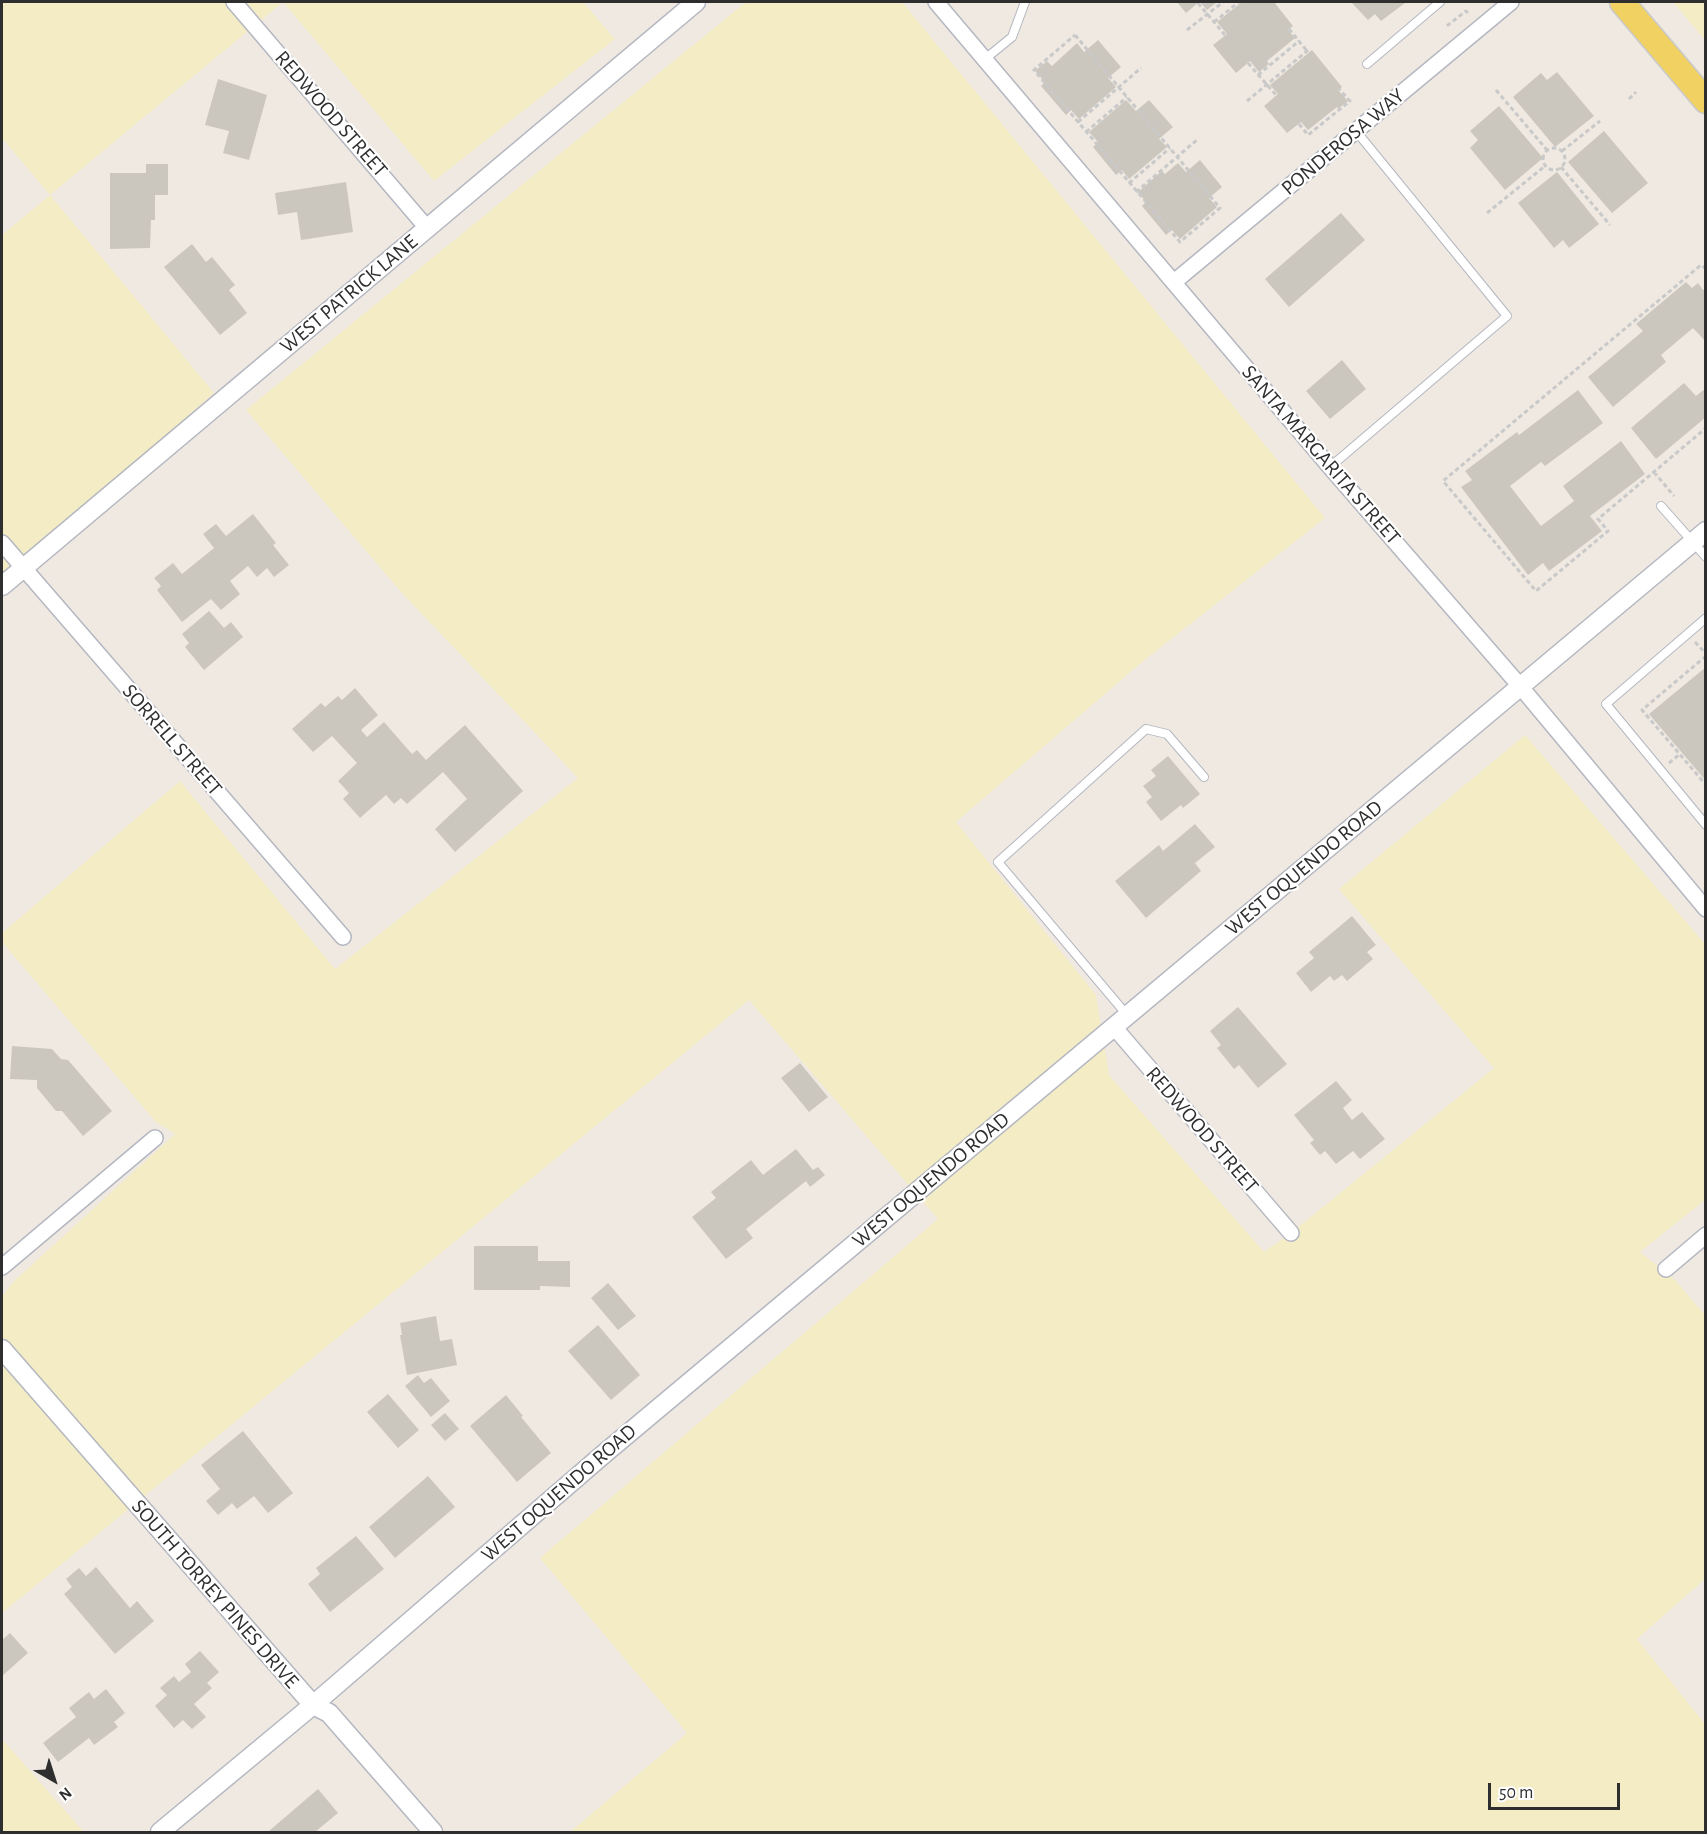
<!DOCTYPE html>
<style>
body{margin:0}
#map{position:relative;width:1707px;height:1834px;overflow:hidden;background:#efe9e1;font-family:"Alegreya Sans",sans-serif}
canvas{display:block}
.frame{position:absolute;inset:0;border:3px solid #2e2e2e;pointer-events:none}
.north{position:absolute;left:24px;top:1750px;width:60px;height:60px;-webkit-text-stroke:4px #fff;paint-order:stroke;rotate:141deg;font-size:16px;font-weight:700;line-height:24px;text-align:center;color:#2e2e2e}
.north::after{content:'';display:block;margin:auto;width:21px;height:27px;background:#2e2e2e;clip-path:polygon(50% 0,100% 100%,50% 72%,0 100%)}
.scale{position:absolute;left:1488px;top:1783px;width:132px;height:27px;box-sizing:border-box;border:3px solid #2e2e2e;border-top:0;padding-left:8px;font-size:18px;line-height:21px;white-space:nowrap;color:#2e2e2e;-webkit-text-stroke:4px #fff;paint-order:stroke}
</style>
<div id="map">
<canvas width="1707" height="1834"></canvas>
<div class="frame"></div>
<div class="north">N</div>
<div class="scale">50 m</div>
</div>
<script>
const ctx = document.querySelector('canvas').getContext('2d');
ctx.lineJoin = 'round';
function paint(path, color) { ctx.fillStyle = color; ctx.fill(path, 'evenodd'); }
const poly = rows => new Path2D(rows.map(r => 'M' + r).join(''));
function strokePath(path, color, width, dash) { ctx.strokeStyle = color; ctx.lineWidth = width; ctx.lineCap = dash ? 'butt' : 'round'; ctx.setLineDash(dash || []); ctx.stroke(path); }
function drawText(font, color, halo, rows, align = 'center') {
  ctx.font = font + ' "Alegreya Sans",sans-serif'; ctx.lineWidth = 4.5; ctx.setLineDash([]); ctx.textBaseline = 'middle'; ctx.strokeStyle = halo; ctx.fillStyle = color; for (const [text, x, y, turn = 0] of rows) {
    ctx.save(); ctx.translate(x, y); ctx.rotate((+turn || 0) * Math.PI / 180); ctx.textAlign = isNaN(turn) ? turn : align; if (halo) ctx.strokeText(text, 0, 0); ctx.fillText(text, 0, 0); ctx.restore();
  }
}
const sand = poly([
 [2,2,583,2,615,39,434,181,283,2,50,195,214,393,2,580,2,235,50,195,2,138],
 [746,2,902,2,1325,518,1142,662,956,822,1096,995,1109,1075,1264,1252,1291,1233,1494,1068,1339,889,1525,735,1705,944,1705,1200,1640,1252,1675,1280,1705,1315,1705,1579,1637,1639,1705,1724,1705,1832,570,1832,687,1733,540,1558,938,1219,749,1000,2,1613,2,1297,13,1282,175,1134,155,1121,2,942,2,933,180,781,335,969,578,778,402,593,246,410],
 [1673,2,1705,2,1705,40],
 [2,1739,84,1832,2,1832]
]);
const building = poly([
 [1177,2,1199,2,1186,13],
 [1200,2,1217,2,1207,10],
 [1242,2,1274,2,1293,26,1288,30,1295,38,1267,61,1269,64,1259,72,1250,61,1236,73,1213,45,1227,34,1217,22],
 [1351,2,1404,2,1405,3,1381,21,1375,14,1368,20],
 [1098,40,1121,67,1108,78,1116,87,1079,119,1071,110,1066,115,1041,86,1045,82,1035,71,1047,61,1052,66,1077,43,1084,52],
 [1312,50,1342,87,1338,90,1348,101,1338,109,1337,107,1308,130,1301,122,1287,133,1264,106,1278,94,1270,85],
 [1557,72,1594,116,1555,147,1513,97,1541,73,1547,80],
 [218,79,267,95,249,160,223,153,229,131,205,125],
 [1126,100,1136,111,1149,100,1173,127,1159,139,1167,147,1129,179,1122,170,1116,175,1093,147,1098,142,1089,132],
 [1499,106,1543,158,1505,190,1470,148,1478,140,1470,131],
 [1604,131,1648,183,1612,213,1568,162],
 [1200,160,1222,187,1209,198,1217,207,1180,239,1172,230,1166,235,1142,206,1146,202,1138,192,1162,171,1165,174,1178,163,1186,172],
 [146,164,168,164,168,195,155,195,155,220,151,220,150,248,110,249,110,173,146,173],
 [1557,172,1599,224,1569,248,1563,240,1554,248,1518,203],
 [346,182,353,232,301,240,297,212,278,215,275,193],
 [1341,213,1365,240,1289,307,1265,279],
 [192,244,206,262,212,257,235,285,229,290,247,313,220,335,164,267],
 [1686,282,1692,288,1698,283,1703,290,1706,288,1706,342,1693,328,1661,355,1666,362,1613,407,1588,377,1643,331,1636,324],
 [1342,360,1366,389,1330,419,1306,391],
 [1684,383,1696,396,1706,388,1706,417,1656,459,1631,428],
 [1578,390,1603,423,1545,466,1541,462,1510,486,1541,526,1574,501,1563,486,1621,441,1645,474,1590,516,1602,531,1549,571,1543,563,1528,575,1461,487,1472,480,1465,471,1517,432,1519,435],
 [253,514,276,543,273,545,289,565,274,577,267,568,257,577,248,566,230,581,240,594,221,610,211,599,182,622,157,590,161,586,154,578,173,563,182,574,214,548,203,534,216,524,226,536],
 [209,611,224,628,231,622,243,637,204,670,185,647,189,643,182,634],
 [1706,667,1706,781,1649,714],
 [355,688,378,715,361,730,367,737,384,722,412,754,417,750,426,760,465,725,523,791,455,852,435,829,467,799,443,772,407,804,401,798,394,804,386,795,360,818,343,799,349,793,338,781,357,763,332,736,313,752,292,729,321,703,325,707,338,696,342,700],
 [1168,756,1200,794,1183,808,1181,805,1161,821,1146,802,1152,797,1143,786,1156,776,1151,770],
 [1195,824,1215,847,1195,863,1201,871,1146,918,1115,881,1159,845,1163,851],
 [1352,916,1376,945,1367,952,1373,959,1347,981,1342,975,1334,981,1330,976,1311,992,1296,973,1314,958,1309,952],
 [1238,1007,1287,1064,1258,1088,1239,1065,1234,1069,1217,1048,1221,1045,1210,1031],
 [12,1046,52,1049,61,1059,68,1060,112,1111,83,1136,62,1111,56,1111,37,1088,37,1080,10,1079],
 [800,1063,828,1097,809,1112,781,1078],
 [1336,1081,1352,1100,1343,1108,1352,1120,1362,1112,1385,1139,1360,1159,1353,1151,1336,1164,1325,1151,1320,1155,1310,1143,1314,1140,1294,1115],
 [796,1149,813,1170,818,1167,825,1175,810,1187,806,1181,746,1229,753,1238,726,1259,692,1217,716,1198,711,1192,751,1160,763,1175],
 [474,1246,538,1246,538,1261,570,1261,570,1287,540,1286,540,1290,474,1290],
 [608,1283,636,1316,618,1330,591,1298],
 [436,1316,440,1341,452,1339,457,1365,407,1375,400,1335,402,1335,400,1323],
 [598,1325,640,1375,611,1400,568,1351],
 [418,1375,424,1383,431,1378,450,1401,431,1417,405,1386],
 [388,1394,419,1430,398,1448,367,1412],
 [506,1395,523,1416,521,1417,551,1453,517,1482,470,1426],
 [445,1413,459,1429,445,1441,431,1425],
 [243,1431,293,1493,268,1513,254,1496,237,1509,232,1503,218,1515,206,1501,220,1489,201,1465],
 [428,1476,455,1507,395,1558,369,1527],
 [356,1536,384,1569,330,1612,308,1584,320,1574,316,1568],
 [96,1567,130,1608,137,1601,154,1621,115,1654,64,1594,72,1587,66,1579,79,1568,86,1576],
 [10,1633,28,1653,2,1676,2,1640],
 [200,1651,219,1672,207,1683,212,1688,194,1704,206,1717,192,1729,183,1720,174,1728,155,1706,167,1695,160,1688,174,1676,179,1682,191,1672,185,1664],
 [106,1689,125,1713,114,1722,118,1727,94,1745,89,1738,58,1762,43,1743,76,1717,69,1708,89,1692,94,1699],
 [318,1789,338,1813,315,1832,270,1832,269,1831]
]);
const path = poly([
 [1198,3,1225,35],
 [1214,22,1239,2],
 [1447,24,1448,25,1466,11,1469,14],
 [1289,29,1307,51],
 [1187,30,1223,2],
 [1075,35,1220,208,1180,242,1034,70,1075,35],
 [1248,63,1276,95],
 [1258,75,1299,41],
 [1496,90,1547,150],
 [1629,99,1636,92],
 [1247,101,1307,51,1308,53],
 [1078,122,1141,68],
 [1299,124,1308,135,1350,101,1339,89],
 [1086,132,1127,97],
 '1543 159a11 11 0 1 1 22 0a11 11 0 1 1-22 0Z',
 [1562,151,1600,121],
 [1561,167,1610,225],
 [1129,183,1170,148],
 [1136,192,1198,139],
 [1487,213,1545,166],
 [1706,269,1701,265,1443,481,1536,591,1608,531,1598,519,1706,428],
 [1654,472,1674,496],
 [1695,642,1706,654],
 [1706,656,1642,710,1706,785],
 [1669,763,1680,754]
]);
const service = poly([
 [985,59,1012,37,1025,2],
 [1367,64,1440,2],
 [1330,467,1507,316,1356,131],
 [1661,506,1706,557],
 [1706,618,1606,704,1706,825],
 [1127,1015,998,862,1146,729,1167,734,1204,777]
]);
const minor = poly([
 [234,2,427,228],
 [936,2,1330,467,1520,686,1706,909],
 [1174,282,1511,2],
 [2,543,343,937],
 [1114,1027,1291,1233],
 [2,1267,155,1138],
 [1666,1269,1706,1235]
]);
const tertiary = poly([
 [2,586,696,2],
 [2,1349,313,1705,329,1713,433,1832],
 [160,1832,313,1705,605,1453,1706,531]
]);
const primary = poly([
 [1622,2,1706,101]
]);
const streetNames = [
 ["REDWOOD STREET",331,114,49],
 ["PONDEROSA WAY",1343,142,-40],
 ["WEST PATRICK LANE",349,294,-40],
 ["SANTA MARGARITA STREET",1321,455,49],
 ["SORRELL STREET",172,740,49],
 ["WEST OQUENDO ROAD",1304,868,-40],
 ["REDWOOD STREET",1202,1130,49],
 ["WEST OQUENDO ROAD",931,1180,-40],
 ["WEST OQUENDO ROAD",559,1493,-41],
 ["SOUTH TORREY PINES DRIVE",215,1594,49]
];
paint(sand, '#f3ecc5');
paint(building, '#cbc7bf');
strokePath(service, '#b4b7c1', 10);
strokePath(minor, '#b4b7c1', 18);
strokePath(tertiary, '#b4b7c1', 21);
strokePath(primary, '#c9c9c9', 27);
strokePath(path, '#c9c9c9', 3, [4.5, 3]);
strokePath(service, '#fff', 8);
strokePath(minor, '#fff', 15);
strokePath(tertiary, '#fff', 18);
strokePath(primary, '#f2d163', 24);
drawText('21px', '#2e2e2e', '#fff', streetNames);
</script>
